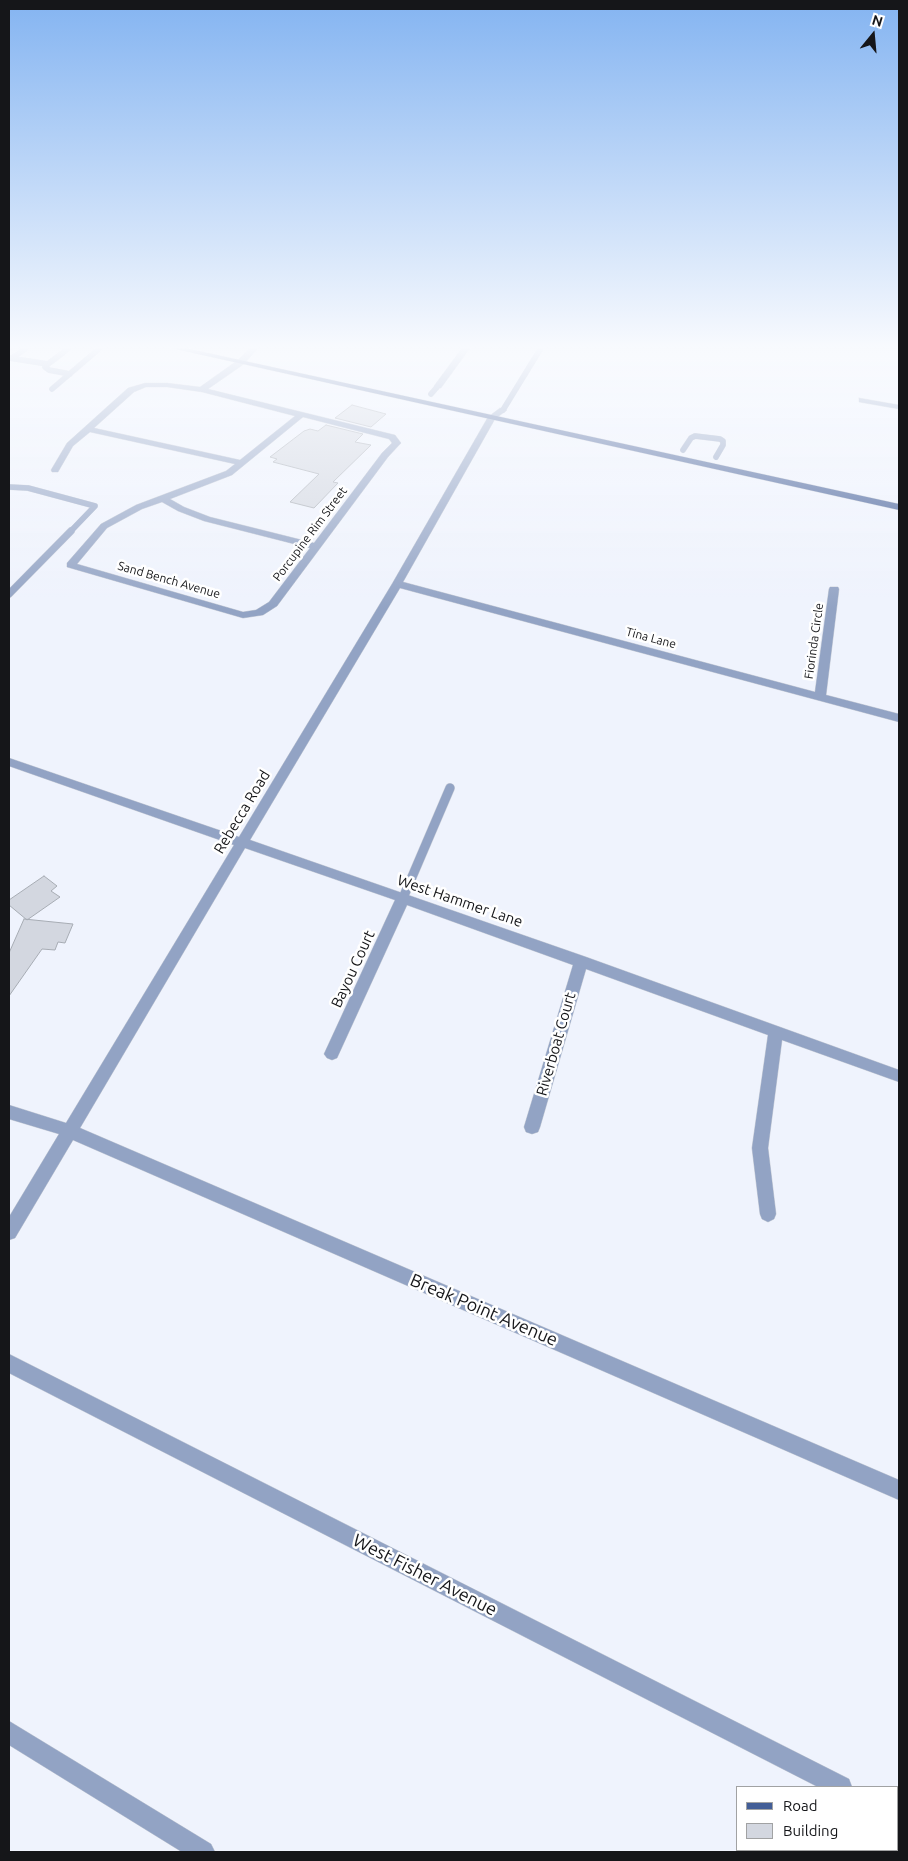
<!DOCTYPE html>
<style>
body{margin:0}
#map{position:relative;width:908px;height:1861px;overflow:hidden;background:#eff3fd;font-family:Ubuntu,sans-serif}
canvas{display:block}
.frame{position:absolute;inset:0;border:10px solid #151619;pointer-events:none}
.legend{position:absolute;left:736px;top:1786px;width:162px;height:65px;box-sizing:border-box;background:#fff;border:1px solid #a1a2a3;margin:0;padding:6px 9px;list-style:none;font-size:15px;color:#151619}
.legend li{display:flex;align-items:center;gap:10px;height:25px}
.legend b{width:25px;border:1px solid #a1a2a3}
.north{position:absolute;left:848px;top:10px;width:50px;height:50px;-webkit-text-stroke:4px #fff;paint-order:stroke;rotate:17deg;font-size:14px;font-weight:700;line-height:20px;text-align:center;color:#151619}
.north::after{content:'';display:block;margin:auto;width:18px;height:22px;background:#151619;clip-path:polygon(50% 0,100% 100%,50% 72%,0 100%)}
</style>
<div id="map">
<canvas width="908" height="1861"></canvas>
<div class="frame"></div>
<ul class="legend">
<li><b style="height:6px;background:#435e97"></b>Road</li>
<li><b style="height:14px;background:#d3d7e0"></b>Building</li>
</ul>
<div class="north">N</div>
</div>
<script>
const ctx = document.querySelector('canvas').getContext('2d');
ctx.lineJoin = 'round';
function paint(path, color) { ctx.fillStyle = color; ctx.fill(path, 'evenodd'); }
const poly = rows => new Path2D(rows.map(r => 'M' + r).join(''));
function strokePath(path, color, width, dash) { ctx.strokeStyle = color; ctx.lineWidth = width; ctx.lineCap = dash ? 'butt' : 'round'; ctx.setLineDash(dash || []); ctx.stroke(path); }
function drawText(font, color, halo, rows, align = 'center') {
  ctx.font = font + ' Ubuntu,sans-serif'; ctx.lineWidth = 5; ctx.setLineDash([]); ctx.textBaseline = 'middle'; ctx.strokeStyle = halo; ctx.fillStyle = color; for (const [text, x, y, turn = 0] of rows) {
    ctx.save(); ctx.translate(x, y); ctx.rotate((+turn || 0) * Math.PI / 180); ctx.textAlign = isNaN(turn) ? turn : align; if (halo) ctx.strokeText(text, 0, 0); ctx.fillText(text, 0, 0); ctx.restore();
  }
}
const building = poly([
 [352,405,386,414,371,427,335,418,352,405],
 [326,425,363,434,355,442,371,445,333,482,338,483,314,508,290,502,319,474,273,462,277,459,270,457,304,431,310,429,318,431,326,425],
 [44,876,57,886,51,891,60,897,27,920,9,905,9,900,44,876],
 [24,919,73,924,65,943,58,942,55,950,42,949,9,996,9,953,24,919]
]);
const serviceFar2 = poly([
 [9,358,48,364,69,348],
 [12,358,25,349],
 [48,364,45,367,49,370,70,374],
 [52,389,100,348],
 [431,394,438,386],
 [503,410,541,348],
 [683,450,691,438,695,436,720,439,723,441,723,445,716,457],
 [9,487,28,488,95,506,70,532]
]);
const serviceFar1 = poly([
 [9,594,71,531]
]);
const service = poly([
 [403,898,450,788]
]);
const minor = poly([
 [250,348,258,348,244,364,208,389,395,435,401,443,388,457,277,606,263,615,243,618,67,567,67,563,101,524,136,505,226,471,235,464,90,432,73,446,58,472,52,472,51,470,67,443,128,388,145,383,167,383,200,387,238,360,250,348],
 [146,387,167,387,202,392,295,416,240,460,94,428,134,392,146,387],
 [303,417,389,439,392,443,382,453,314,543,210,517,184,507,170,499,232,475,303,417],
 [162,502,178,511,204,521,310,548,269,602,256,610,243,612,77,564,107,528,142,509,162,502],
 [462,348,470,348,441,388,435,388,434,386,462,348],
 [859,398,899,405,899,409,859,402,859,398],
 [500,408,507,410,495,419,403,582,815,692,829,589,830,587,838,587,839,589,826,695,899,714,899,722,400,588,250,840,586,957,899,1070,899,1082,782,1040,768,1148,776,1214,774,1219,768,1222,762,1219,760,1214,752,1148,768,1035,586,969,540,1127,538,1132,532,1134,526,1132,524,1127,573,965,407,905,337,1058,332,1060,327,1058,324,1054,395,900,245,848,80,1128,899,1480,899,1500,73,1140,15,1238,9,1240,9,1217,59,1134,9,1119,9,1105,66,1123,234,845,9,766,9,758,239,837,392,584,488,417,500,408],
 [9,1354,849,1779,852,1787,818,1787,9,1373,9,1354],
 [9,1721,211,1844,215,1852,182,1852,9,1745,9,1721],
 [897,1804,899,1805,899,1829,897,1828,897,1804]
]);
const primary = poly([
 [9,348,14,348,9,351,9,348],
 [171,348,185,348,899,504,899,510,171,348]
]);
const farStreetnames = [
 ["Porcupine Rim Street",310,534,-53],
 ["Sand Bench Avenue",169,580,16],
 ["Tina Lane",651,638,15],
 ["Fiorinda Circle",814,641,-82]
];
const streetNames = [
 ["Rebecca Road",242,812,-59],
 ["West Hammer Lane",460,901,19],
 ["Bayou Court",353,969,-65],
 ["Riverboat Court",556,1044,-74]
];
const nearStreetnames = [
 ["Break Point Avenue",484,1310,23],
 ["West Fisher Avenue",425,1575,27]
];
paint(building, '#d3d7e0');
strokePath(building, '#a7acb4', 1);
strokePath(serviceFar2, '#ccd0d9', 6);
strokePath(serviceFar1, '#ccd0d9', 8);
strokePath(service, '#ccd0d9', 10);
strokePath(minor, '#ccd0d9', 1);
strokePath(primary, '#ccd0d9', 1);
strokePath(serviceFar2, '#92a3c4', 5.5);
strokePath(serviceFar1, '#92a3c4', 7);
strokePath(service, '#92a3c4', 9);
paint(minor, '#92a3c4');
paint(primary, '#435e97');
const sky = ctx.createLinearGradient(0, 0, 0, 609);
sky.addColorStop(0, '#84b4f1');
sky.addColorStop(0.57, '#f8fafe');
sky.addColorStop(1, '#f8fafe00');
ctx.fillStyle = sky;
ctx.fillRect(0, 0, 908, 609);
drawText('12px', '#151619', '#fff', farStreetnames);
drawText('15px', '#151619', '#fff', streetNames);
drawText('18px', '#151619', '#fff', nearStreetnames);
</script>
